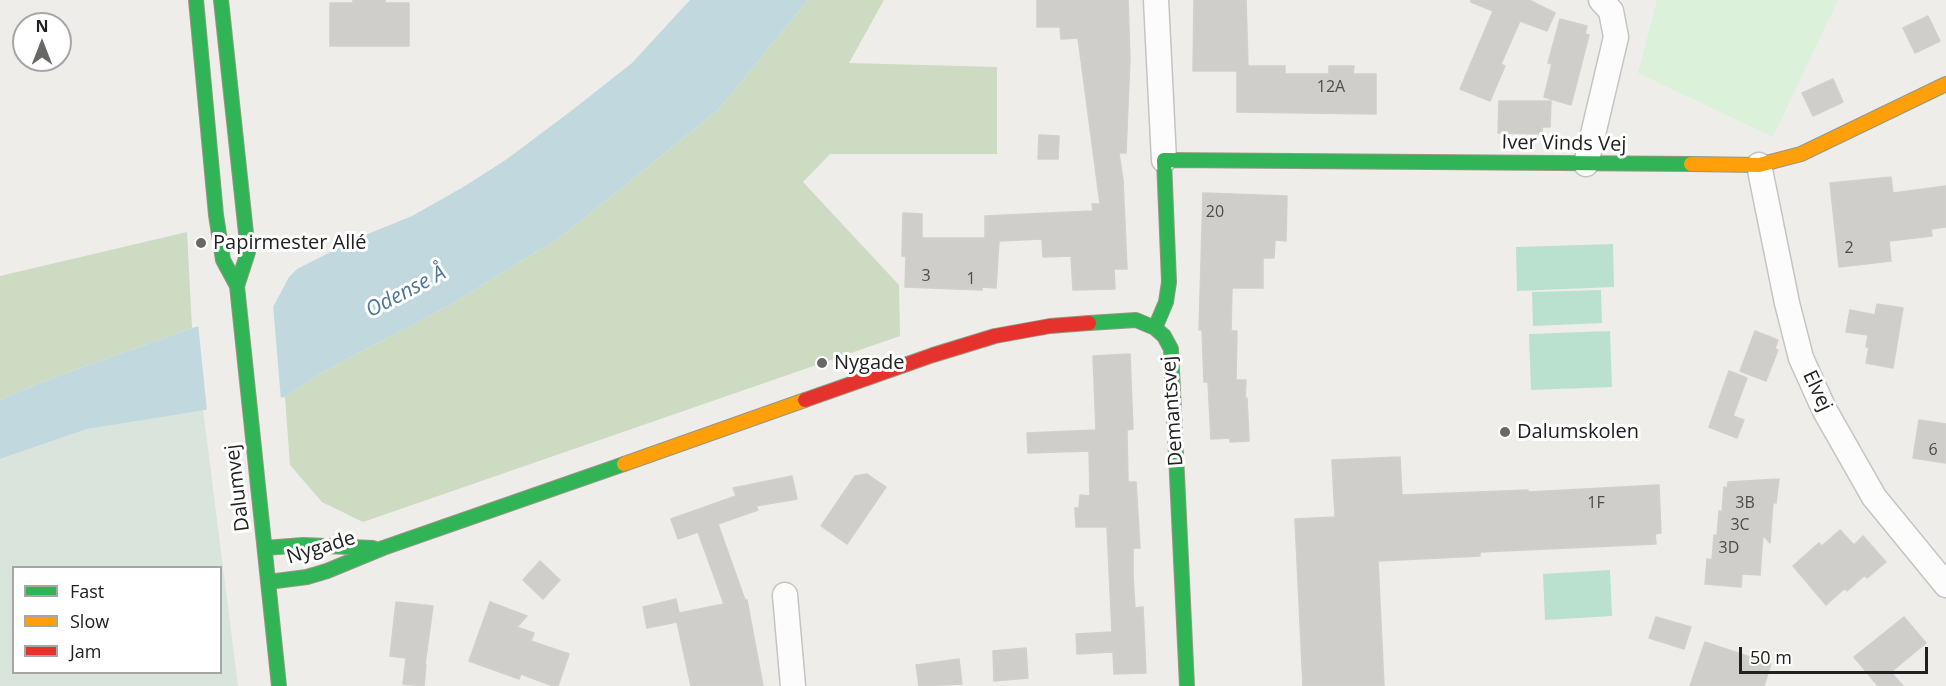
<!DOCTYPE html>
<meta charset="utf-8">
<style>
body{margin:0}
#map{position:relative;width:1946px;height:686px;overflow:hidden;background:#efedea;font-family:"Open Sans",sans-serif}
canvas{display:block}
.legend{position:absolute;left:12px;top:566px;width:210px;height:108px;box-sizing:border-box;background:#fff;border:2px solid #a6a6a6;margin:0;padding:8px 10px;list-style:none;font-size:18px;color:#212121}
.legend li{display:flex;align-items:center;gap:12px;height:30px}
.legend b{width:30px;border:2px solid #a6a6a6}
.north{position:absolute;left:12px;top:12px;width:60px;height:60px;box-sizing:border-box;background:#fff;border:2px solid #a6a6a6;border-radius:50%;rotate:0deg;font-size:16px;font-weight:700;line-height:24px;text-align:center;color:#212121}
.north::after{content:'';display:block;margin:auto;width:21px;height:27px;background:#696867;clip-path:polygon(50% 0,100% 100%,50% 72%,0 100%)}
.scale{position:absolute;left:1739px;top:647px;width:189px;height:27px;box-sizing:border-box;border:3px solid #212121;border-top:0;padding-left:8px;font-size:18px;line-height:21px;white-space:nowrap;color:#212121;-webkit-text-stroke:4px #fff;paint-order:stroke}
</style>
<div id="map">
<canvas width="1946" height="686"></canvas>
<ul class="legend">
<li><b style="height:8px;background:#30b455"></b>Fast</li>
<li><b style="height:8px;background:#ff9f0a"></b>Slow</li>
<li><b style="height:8px;background:#e5322d"></b>Jam</li>
</ul>
<div class="north">N</div>
<div class="scale">50 m</div>
</div>
<script>
const ctx = document.querySelector('canvas').getContext('2d');
ctx.lineJoin = 'round';
function paint(path, color) { ctx.fillStyle = color; ctx.fill(path, 'evenodd'); }
const poly = rows => new Path2D(rows.map(r => 'M' + r).join(''));
function strokePath(path, color, width, dash) { ctx.strokeStyle = color; ctx.lineWidth = width; ctx.lineCap = dash ? 'butt' : 'round'; ctx.setLineDash(dash || []); ctx.stroke(path); }
function drawText(font, color, halo, rows, align = 'center') {
  ctx.font = font + ' "Open Sans",sans-serif'; ctx.lineWidth = 6; ctx.setLineDash([]); ctx.textBaseline = 'middle'; ctx.strokeStyle = halo; ctx.fillStyle = color; for (const [text, x, y, turn = 0] of rows) {
    ctx.save(); ctx.translate(x, y); ctx.rotate((+turn || 0) * Math.PI / 180); ctx.textAlign = isNaN(turn) ? turn : align; if (halo) ctx.strokeText(text, 0, 0); ctx.fillText(text, 0, 0); ctx.restore();
  }
}
const forest = poly([
 [808,0,884,0,849,63,997,67,997,154,830,154,803,182,899,285,900,336,363,522,322,502,290,465,285,397,328,369,450,305,562,236,719,109],
 [187,232,192,328,47,380,0,400,0,276]
]);
const wetland = poly([
 [203,409,238,686,0,686,0,459,87,429],
 [14,568,220,568,220,672,14,672]
]);
const park = poly([
 [1657,0,1838,0,1773,137,1638,73]
]);
const pitch = poly([
 [1613,244,1614,287,1517,291,1516,247],
 [1601,290,1602,323,1533,326,1532,292],
 [1610,331,1612,387,1531,390,1529,334],
 [1610,570,1612,616,1545,620,1543,574]
]);
const water = poly([
 [690,0,808,0,719,109,562,236,450,305,328,369,285,397,87,429,0,459,0,400,47,380,192,328,273,307,289,277,297,269,358,238,412,216,465,186,507,159,571,111,632,63]
]);
const pier = poly([
 [273,305,281,400,207,411,198,323]
]);
const building = poly([
 [353,0,385,0,385,3,409,3,409,46,330,46,330,3,353,3,353,0],
 [1037,0,1128,0,1130,58,1126,153,1119,153,1123,180,1127,269,1114,269,1115,289,1073,290,1071,256,1043,257,1042,239,999,241,996,288,982,287,982,290,905,287,906,256,902,256,903,213,922,214,922,238,985,238,985,216,1093,211,1092,204,1100,204,1078,38,1061,39,1060,27,1037,27,1037,0],
 [1194,0,1246,0,1248,66,1285,66,1285,74,1329,74,1329,66,1354,66,1353,74,1376,74,1376,114,1237,112,1237,71,1193,71,1194,0],
 [1471,0,1529,0,1555,13,1547,31,1520,21,1501,64,1505,66,1490,101,1460,89,1493,11,1471,2,1471,0],
 [1928,16,1940,41,1915,53,1903,28,1928,16],
 [1560,19,1587,26,1585,34,1589,35,1571,105,1544,97,1552,64,1548,63,1560,19],
 [1833,79,1843,102,1813,116,1802,93,1833,79],
 [1499,101,1551,101,1550,127,1542,127,1542,134,1498,133,1499,101],
 [1039,135,1059,136,1058,159,1038,159,1039,135],
 [1891,177,1893,193,1946,186,1946,227,1931,229,1932,236,1889,241,1891,261,1839,267,1830,183,1891,177],
 [1203,193,1287,196,1286,241,1275,240,1274,258,1263,258,1263,288,1232,288,1231,331,1237,331,1236,380,1246,380,1245,398,1247,398,1249,441,1230,442,1230,438,1211,439,1208,382,1204,382,1202,330,1199,330,1203,193],
 [1877,304,1903,308,1893,368,1866,363,1869,347,1866,347,1868,335,1846,332,1850,310,1875,315,1877,304],
 [1755,331,1778,340,1775,349,1778,350,1766,381,1740,371,1755,331],
 [1130,354,1133,429,1127,430,1128,482,1136,482,1140,548,1133,548,1133,576,1135,608,1143,607,1146,673,1114,674,1113,652,1077,654,1076,634,1112,632,1107,527,1076,527,1075,508,1079,508,1080,495,1090,496,1089,451,1028,453,1027,433,1096,430,1093,356,1130,354],
 [1729,371,1747,378,1733,416,1744,420,1737,438,1709,427,1729,371],
 [1919,420,1946,424,1946,463,1913,458,1919,420],
 [1400,457,1402,495,1528,490,1528,492,1659,485,1661,533,1655,534,1656,544,1480,552,1480,556,1378,561,1384,686,1303,686,1295,519,1335,517,1332,460,1400,457],
 [867,474,886,487,847,544,821,526,855,476,867,474],
 [792,476,797,499,756,506,758,510,718,524,745,600,747,600,763,686,691,686,677,622,647,628,643,607,676,599,679,613,724,604,698,532,678,539,671,519,736,496,733,488,792,476],
 [1779,479,1776,503,1773,502,1770,543,1763,535,1760,575,1742,574,1741,587,1705,584,1707,559,1712,560,1714,535,1717,536,1719,511,1722,512,1724,487,1727,488,1728,482,1779,479],
 [1840,530,1854,545,1863,536,1886,562,1867,578,1865,575,1847,591,1845,588,1826,605,1793,566,1819,543,1822,546,1840,530],
 [540,561,560,580,543,599,523,580,540,561],
 [396,602,433,606,425,665,426,665,424,686,403,684,406,658,390,656,396,602],
 [490,602,527,616,517,627,534,633,531,641,569,654,558,686,553,686,521,674,519,679,469,661,490,602],
 [1656,617,1691,627,1684,649,1649,638,1656,617],
 [1904,617,1926,643,1891,672,1903,686,1878,686,1854,657,1904,617],
 [1705,642,1771,664,1764,686,1690,686,1705,642],
 [1026,648,1028,678,994,681,993,651,1026,648],
 [959,659,962,684,919,686,916,665,959,659]
]);
const street = poly([
 [1156,0,1164,160],
 [1586,164,1616,37,1611,11,1601,0],
 [1759,165,1787,303,1801,358,1824,409,1874,497,1946,585],
 [785,595,793,686]
]);
const fast = poly([
 [196,0,216,215,223,260,237,286,279,686],
 [221,0,248,252,237,286],
 [1089,323,1136,320,1155,328,1164,336,1171,349,1187,686],
 [1155,328,1166,302,1169,282,1164,160,1691,164],
 [265,548,303,545,373,548],
 [268,582,307,577,327,571,383,548,624,464]
]);
const slow = poly([
 [1691,164,1759,165,1801,154,1946,84],
 [624,464,805,400]
]);
const jam = poly([
 [805,400,933,355,995,336,1050,326,1089,323]
]);
const markers = [
 [201,243,6,"#696867"],
 [822,363,6,"#696867"],
 [1505,432,6,"#696867"]
];
const numberNames = [
 ["12A",1331,87],
 ["20",1215,212],
 ["2",1849,248],
 ["3",926,276],
 ["1",971,279],
 ["6",1933,450],
 ["1F",1596,503],
 ["3B",1745,503],
 ["3C",1740,525],
 ["3D",1729,548]
];
const streetNames = [
 ["Iver Vinds Vej",1564,144,1],
 ["Elvej",1817,391,65],
 ["Demantsvej",1173,411,-94],
 ["Dalumvej",238,488,-97],
 ["Nygade",321,548,-17]
];
const poiNames = [
 ["Papirmester Allé",213,243],
 ["Nygade",834,363],
 ["Dalumskolen",1517,432]
];
const waterNames = [
 ["Odense Å",406,292,-28]
];
paint(forest, '#ccdbc2');
paint(wetland, '#d9e4dd');
paint(park, '#dbf1da');
paint(pitch, '#bae1cf');
paint(water, '#c1d9de');
paint(pier, '#efedea');
paint(building, '#d0cecb');
strokePath(building, '#d2cfcc', 1.5);
strokePath(street, '#c5c4c2', 27);
strokePath(fast, '#969783', 16);
strokePath(slow, '#969783', 16);
strokePath(jam, '#969783', 16);
strokePath(street, '#fdfcfc', 24);
strokePath(fast, '#30b455', 14);
strokePath(slow, '#ff9f0a', 14);
strokePath(jam, '#e5322d', 14);
for (const [x, y, r, color] of markers) { const dot = new Path2D(); dot.arc(x, y, r, 0, 2 * Math.PI); ctx.fillStyle = color; ctx.fill(dot); strokePath(dot, '#fff', 2); }
drawText('16px', '#4d4c4c', null, numberNames);
drawText('20px', '#212121', '#fff', streetNames);
drawText('20px', '#212121', '#fff', poiNames, 'left');
drawText('italic 21px', '#4e769a', '#fff', waterNames);
</script>
